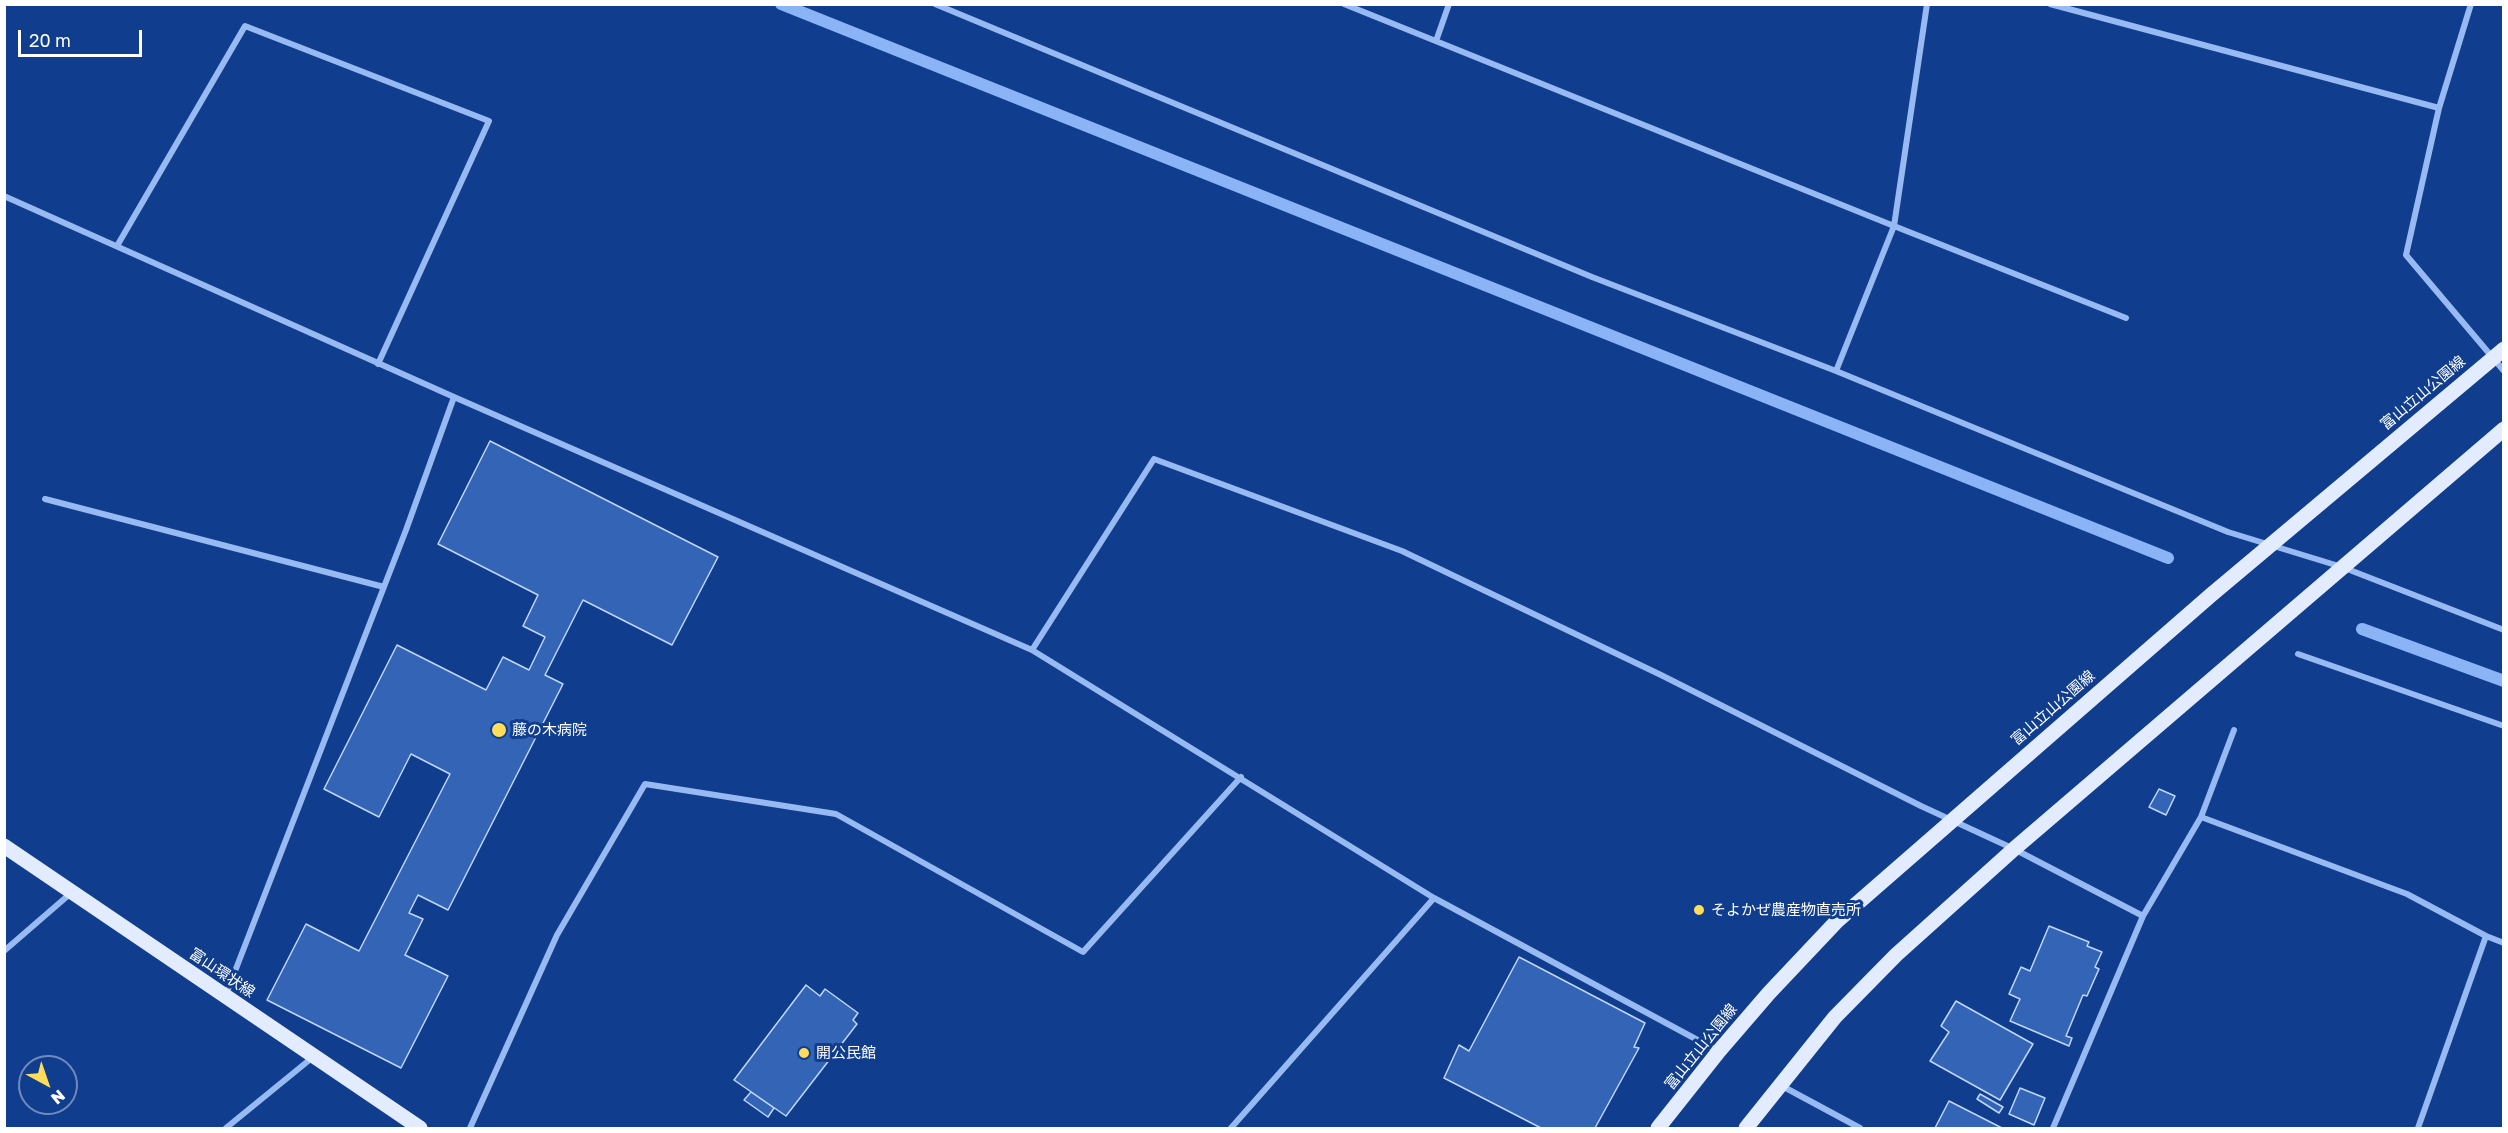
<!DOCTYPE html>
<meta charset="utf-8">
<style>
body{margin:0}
#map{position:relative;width:2508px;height:1133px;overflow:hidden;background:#103d8d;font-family:"Golos Text",sans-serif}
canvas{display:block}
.frame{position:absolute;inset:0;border:6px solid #fff;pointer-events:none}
.north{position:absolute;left:18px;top:1055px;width:60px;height:60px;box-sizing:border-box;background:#103d8d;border:2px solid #708bbb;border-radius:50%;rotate:140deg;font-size:16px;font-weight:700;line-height:24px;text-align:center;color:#fff}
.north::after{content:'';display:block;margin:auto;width:21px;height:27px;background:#ffdc59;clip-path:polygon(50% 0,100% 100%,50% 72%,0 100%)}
.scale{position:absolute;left:18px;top:30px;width:124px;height:27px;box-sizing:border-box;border:3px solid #fff;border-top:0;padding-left:8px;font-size:18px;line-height:21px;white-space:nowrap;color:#fff;-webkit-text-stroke:4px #103d8d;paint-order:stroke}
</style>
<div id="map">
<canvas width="2508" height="1133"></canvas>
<div class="frame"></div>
<div class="north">N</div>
<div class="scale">20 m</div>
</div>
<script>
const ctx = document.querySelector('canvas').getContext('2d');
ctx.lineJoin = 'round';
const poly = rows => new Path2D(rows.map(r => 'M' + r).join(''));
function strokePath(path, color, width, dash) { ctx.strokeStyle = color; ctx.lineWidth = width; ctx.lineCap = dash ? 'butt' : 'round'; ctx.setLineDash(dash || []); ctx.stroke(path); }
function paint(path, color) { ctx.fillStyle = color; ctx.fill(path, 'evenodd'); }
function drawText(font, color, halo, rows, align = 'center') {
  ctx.font = font + ' "Golos Text","Noto Sans JP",sans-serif'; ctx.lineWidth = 6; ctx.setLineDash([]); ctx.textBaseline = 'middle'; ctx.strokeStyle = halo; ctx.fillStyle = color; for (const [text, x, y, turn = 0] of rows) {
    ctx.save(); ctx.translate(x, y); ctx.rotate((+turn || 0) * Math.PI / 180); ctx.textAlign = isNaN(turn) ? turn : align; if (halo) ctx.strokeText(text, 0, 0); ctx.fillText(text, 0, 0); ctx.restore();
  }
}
const stream = poly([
 [781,4,2168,558],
 [2362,629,2504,681]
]);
const building = poly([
 [490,441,718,557,672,645,583,600,545,675,563,684,448,910,418,895,409,913,423,919,405,955,448,976,401,1068,267,1000,306,924,359,951,450,774,411,754,379,817,324,789,397,645,486,690,503,657,529,670,545,637,523,626,538,595,438,544,490,441],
 [2159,789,2175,796,2166,815,2149,807,2159,789],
 [2049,926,2089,942,2087,946,2102,952,2095,967,2099,969,2087,996,2083,995,2066,1036,2072,1038,2069,1046,2010,1021,2020,999,2009,994,2021,967,2030,971,2049,926],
 [1519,957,1645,1023,1634,1047,1639,1048,1595,1128,1541,1128,1444,1078,1459,1045,1469,1051,1519,957],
 [806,985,820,996,825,989,858,1013,853,1020,857,1024,786,1116,734,1080,806,985],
 [1956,1001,2033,1044,2000,1100,1930,1061,1949,1032,1941,1026,1956,1001],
 [2020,1088,2045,1098,2034,1125,2009,1114,2020,1088],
 [751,1092,774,1108,768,1117,744,1100,751,1092],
 [1980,1094,2003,1107,1999,1113,1977,1099,1980,1094],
 [1949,1101,2002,1128,1935,1128,1949,1101]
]);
const street = poly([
 [935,4,1592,277,1836,371,2228,532,2342,567,2504,630],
 [1344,4,1894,226,1927,4],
 [2050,4,2439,108],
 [2471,4,2439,108,2406,255,2504,371],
 [1436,41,1449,4],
 [4,196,454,397,1032,650,1434,898,1718,1051],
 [117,246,245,26,489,121,378,364],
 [1836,371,1894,226,2126,318],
 [45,499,384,587],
 [1032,650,1154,459,1402,551,1661,675,1921,806,2014,849,2143,916,2053,1128],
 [2298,654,2504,726],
 [2201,817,2234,730],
 [2143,916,2201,817,2407,894,2486,936],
 [4,951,71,893],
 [225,997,406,530,454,397],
 [1782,1086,1860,1128],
 [226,1128,313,1057],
 [470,1128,557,935,645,784,836,814,1083,952,1241,777],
 [1231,1128,1434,898],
 [2418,1128,2486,936,2504,943]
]);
const primary = poly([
 [4,846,420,1128],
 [1658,1128,1719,1051,1769,993,1837,921,2211,595,2504,349],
 [1746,1128,1835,1017,1896,955,2014,849,2504,429]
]);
const markers = [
 [499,730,8,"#ffdc59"],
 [1699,910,6,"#ffdc59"],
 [804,1053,6,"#ffdc59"]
];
const streetNames = [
 ["富山立山公園線",2423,393,-40],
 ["富山立山公園線",2053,708,-41],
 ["富山環状線",222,973,34],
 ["富山立山公園線",1701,1047,-51]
];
const poiNames = [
 ["藤の木病院",512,730],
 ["そよかぜ農産物直売所",1711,910],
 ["開公民館",816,1053]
];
strokePath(stream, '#8ab4f6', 12);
paint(building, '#3464b5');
strokePath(building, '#bfd7fd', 1.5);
strokePath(street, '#98baf2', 6);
strokePath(primary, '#e3ecff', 15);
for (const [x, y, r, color] of markers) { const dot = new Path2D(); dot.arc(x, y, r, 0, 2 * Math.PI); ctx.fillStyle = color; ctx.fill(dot); strokePath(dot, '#103d8d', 2); }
drawText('15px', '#fff', '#103d8d', streetNames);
drawText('15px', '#fff', '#103d8d', poiNames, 'left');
</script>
